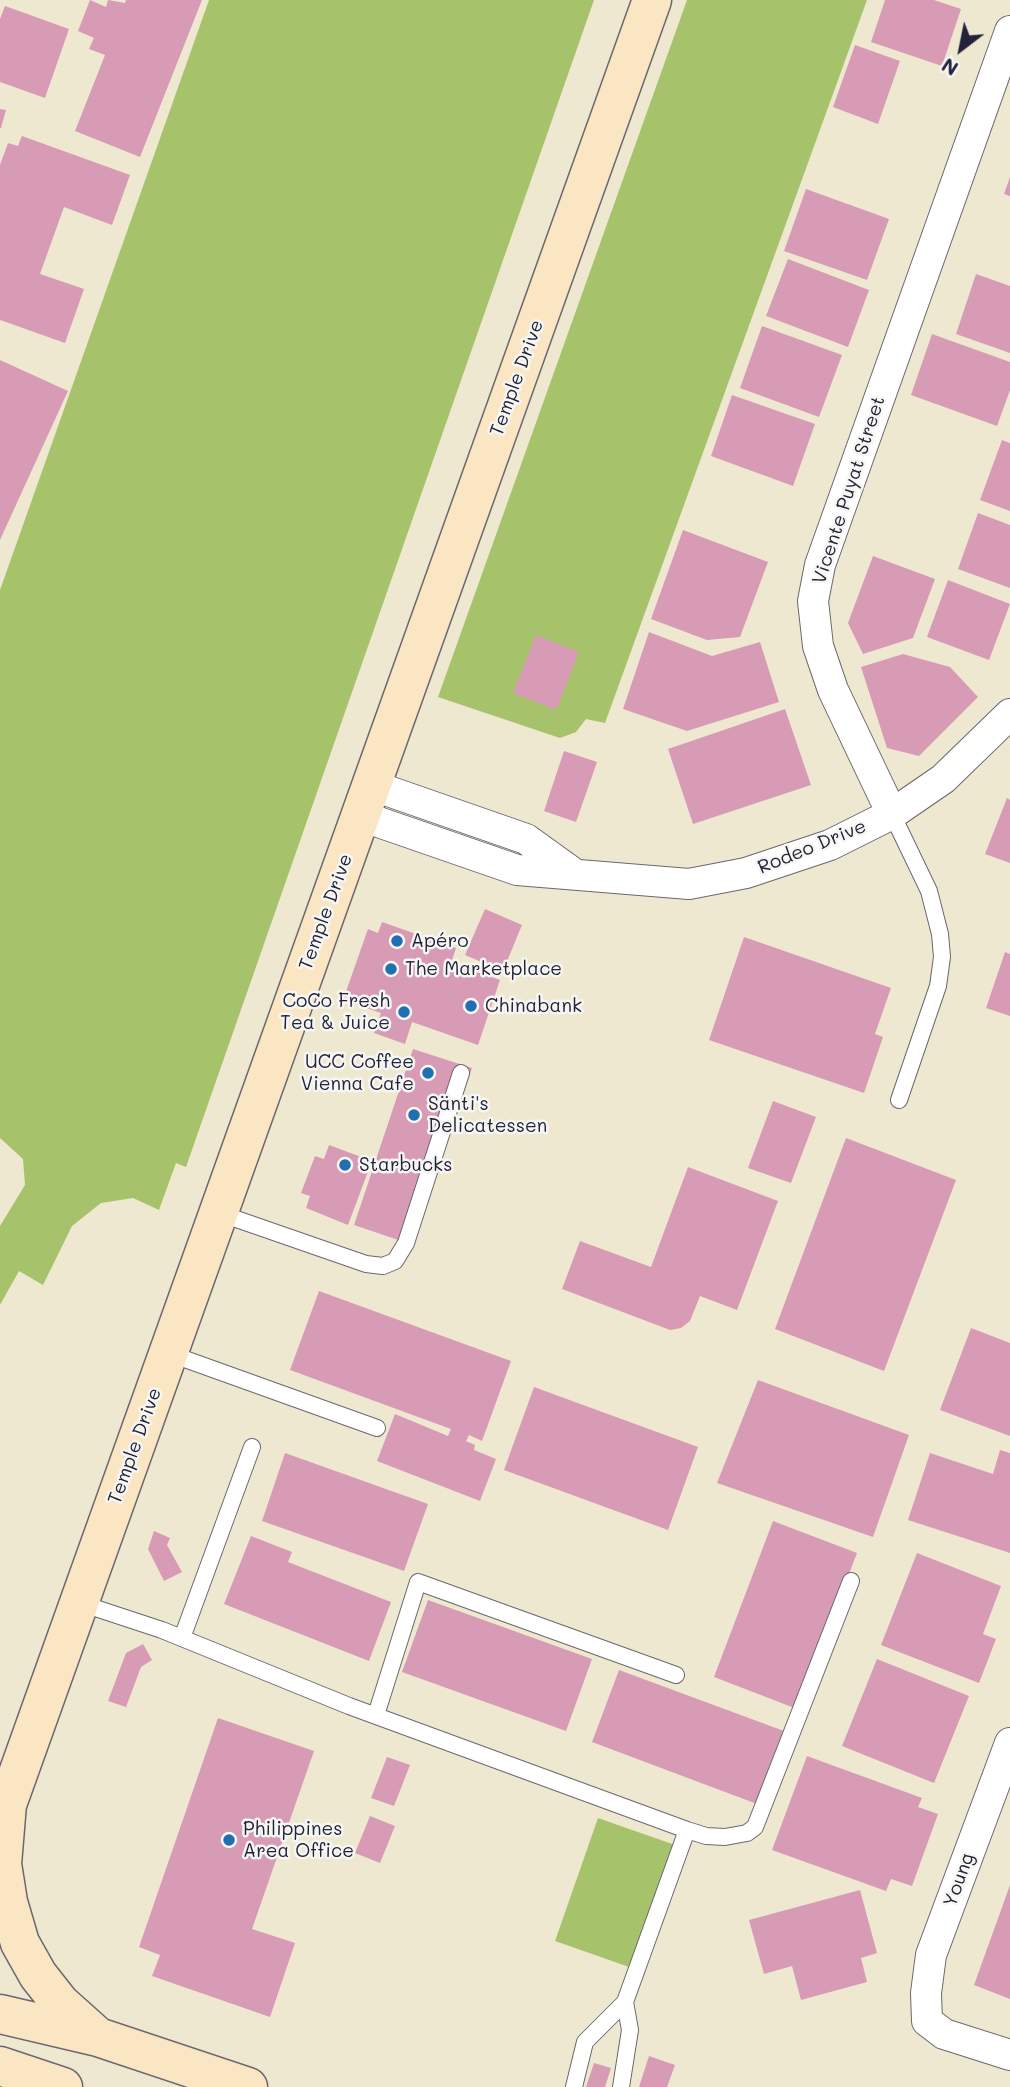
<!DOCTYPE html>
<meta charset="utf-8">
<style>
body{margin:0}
#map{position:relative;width:1010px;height:2087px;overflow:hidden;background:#efe8d0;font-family:Mali,sans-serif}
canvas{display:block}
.north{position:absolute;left:926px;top:14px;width:70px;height:70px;-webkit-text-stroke:5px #f6f6f2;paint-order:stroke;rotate:212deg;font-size:19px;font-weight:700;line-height:28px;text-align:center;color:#22223b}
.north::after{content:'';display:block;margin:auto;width:24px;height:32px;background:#22223b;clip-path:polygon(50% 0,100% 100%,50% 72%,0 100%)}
</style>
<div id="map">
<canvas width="1010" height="2087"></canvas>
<div class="north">N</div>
</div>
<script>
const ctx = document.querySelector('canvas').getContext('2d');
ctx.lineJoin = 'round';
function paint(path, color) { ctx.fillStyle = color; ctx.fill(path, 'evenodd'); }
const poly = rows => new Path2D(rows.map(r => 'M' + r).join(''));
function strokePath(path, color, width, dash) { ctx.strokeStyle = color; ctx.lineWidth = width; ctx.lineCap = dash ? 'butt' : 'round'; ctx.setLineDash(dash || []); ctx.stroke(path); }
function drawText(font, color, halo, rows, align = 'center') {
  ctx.font = font + ' Mali,sans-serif'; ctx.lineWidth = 5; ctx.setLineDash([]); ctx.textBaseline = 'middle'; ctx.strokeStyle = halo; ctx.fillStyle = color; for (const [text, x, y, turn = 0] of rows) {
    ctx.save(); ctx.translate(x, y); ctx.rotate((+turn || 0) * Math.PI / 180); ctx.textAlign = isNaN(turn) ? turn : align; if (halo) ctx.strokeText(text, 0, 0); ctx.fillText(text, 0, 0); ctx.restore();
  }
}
const green = poly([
 [209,0,594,0,186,1167,176,1163,159,1210,133,1198,101,1203,72,1226,43,1285,19,1271,0,1305,0,1226,25,1185,23,1159,0,1138,0,590],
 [687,0,867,0,605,723,586,719,576,732,560,738,438,697],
 [598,1818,675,1845,632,1968,555,1941]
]);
const building = poly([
 [90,0,106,7,108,0,125,3,126,0,202,0,140,157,75,131,105,55,89,49,94,38,78,31],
 [885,0,934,0,961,9,942,66,871,42],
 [5,6,69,29,45,98,0,82,0,19],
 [855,45,900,61,878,124,833,107],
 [0,109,6,110,1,128,0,128],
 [22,136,130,175,112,225,64,207,40,274,84,289,65,343,0,320,0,165,8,143,18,146],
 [1010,177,1010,196,1004,194],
 [806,189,889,219,867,280,784,251],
 [788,259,869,290,848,347,766,316],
 [976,274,1010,286,1010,353,956,334],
 [762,326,842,355,819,417,740,388],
 [932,334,1010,362,1010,390,997,426,911,395],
 [0,360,68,391,0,540],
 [732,395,815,424,793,486,711,456],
 [1002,440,1010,443,1010,511,980,500],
 [978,513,1010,525,1010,588,958,569],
 [683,530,768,562,740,637,707,640,651,619],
 [873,556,935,579,913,638,863,654,848,623],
 [948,580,1010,604,989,660,927,637],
 [649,632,712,656,760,642,779,702,687,731,623,709],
 [536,635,579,652,556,710,513,693],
 [903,654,950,667,978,697,919,756,887,748,861,667],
 [785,709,811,785,693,824,668,749],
 [564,751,597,762,576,822,544,811],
 [1007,798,1010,800,1010,863,985,854],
 [485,909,522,925,503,971,465,955],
 [382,922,456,948,451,963,500,980,478,1045,412,1022,405,1044,374,1033,381,1013,343,1000,368,929,378,933],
 [744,937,891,988,875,1034,883,1037,864,1093,709,1040],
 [1005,952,1010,954,1010,1016,986,1008],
 [413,1049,472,1068,413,1245,354,1225],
 [773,1101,816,1117,791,1183,748,1168],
 [846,1138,956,1180,884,1371,775,1329],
 [329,1145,372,1161,348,1225,306,1208,310,1196,301,1193,315,1156,324,1159],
 [688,1167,778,1201,737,1310,700,1296,690,1321,681,1328,670,1330,562,1289,580,1241,651,1267],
 [319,1291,511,1361,482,1441,469,1435,466,1441,475,1445,474,1450,496,1459,480,1501,377,1461,395,1414,448,1436,451,1429,290,1370],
 [971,1328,1010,1343,1010,1436,940,1410],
 [758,1380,909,1435,873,1537,717,1483],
 [534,1387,698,1447,668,1530,504,1470],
 [1000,1450,1010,1453,1010,1553,908,1520,930,1453,993,1474],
 [285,1453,428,1504,404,1571,262,1521],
 [773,1521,857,1553,797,1709,714,1677],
 [154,1531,170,1538,167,1545,182,1572,164,1581,148,1549],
 [251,1536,292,1552,288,1562,391,1602,369,1661,224,1604],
 [917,1553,1001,1586,983,1634,996,1639,979,1683,881,1645],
 [428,1600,592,1659,566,1731,402,1672],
 [143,1644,152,1660,141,1667,126,1707,108,1701,126,1653],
 [877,1659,969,1696,934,1783,842,1746],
 [619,1670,784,1731,757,1804,592,1742],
 [218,1718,314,1751,252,1929,295,1943,270,2017,152,1976,160,1955,139,1947],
 [807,1756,922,1798,918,1807,938,1814,912,1886,891,1879,886,1891,772,1850],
 [387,1757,410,1765,394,1806,371,1798],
 [370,1816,395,1826,380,1863,355,1853],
 [1010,1885,1010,1999,974,1985],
 [860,1890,877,1953,861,1958,867,1982,801,2000,792,1966,764,1974,749,1920],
 [649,2056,675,2065,667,2087,639,2087],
 [594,2063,611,2068,605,2087,586,2087]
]);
const lane = poly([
 [892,814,929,891,940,934,942,957,938,986,899,1100],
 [219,1213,366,1264,383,1266,395,1261,406,1243,461,1073],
 [168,1353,377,1428],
 [80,1603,162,1630,349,1706,687,1830,706,1836,725,1837,747,1833,755,1827,851,1581],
 [182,1638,252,1447],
 [376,1715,418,1582,676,1675],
 [574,2087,585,2042,625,2002,687,1830],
 [621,2087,630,2030,625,2002]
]);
const street = poly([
 [371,785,526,839,576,875],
 [892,814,833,690,818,646,813,601,820,565,1010,31],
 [361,816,517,870,689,884,746,873,830,845,892,814,943,779,1010,714],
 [1010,1743,931,1955,926,1993,927,2021,944,2034,1010,2055]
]);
const secondary = poly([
 [7,1804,2,1864,8,1902,20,1943,38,1975,60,2003,98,2037],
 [0,1824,652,0],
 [0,2014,98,2037,248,2087],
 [0,2066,63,2087]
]);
const markers = [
 [397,941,7,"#1f6fb2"],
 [391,969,7,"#1f6fb2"],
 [471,1006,7,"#1f6fb2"],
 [404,1012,7,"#1f6fb2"],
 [428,1073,7,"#1f6fb2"],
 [414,1115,7,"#1f6fb2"],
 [345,1165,7,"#1f6fb2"],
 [229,1840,7,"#1f6fb2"]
];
const streetNames = [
 ["Temple Drive",517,378,-70],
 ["Vicente Puyat Street",849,490,-72],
 ["Rodeo Drive",812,847,-22],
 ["Temple Drive",326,912,-70],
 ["Temple Drive",135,1446,-70],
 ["Young",959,1880,-70]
];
const poiNames = [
 ["Apéro",411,941],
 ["The Marketplace",405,969],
 ["CoCo Fresh",390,1001,"right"],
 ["Tea & Juice",390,1023,"right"],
 ["Chinabank",485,1006],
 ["UCC Coffee",414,1062,"right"],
 ["Vienna Cafe",414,1084,"right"],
 ["Sänti's",428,1104],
 ["Delicatessen",428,1126],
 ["Starbucks",359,1165],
 ["Philippines",243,1829],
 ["Area Office",243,1851]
];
paint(green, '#a6c36b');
paint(building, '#d79bb6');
strokePath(lane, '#6a676f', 18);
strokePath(street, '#6a676f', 32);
strokePath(secondary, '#6a676f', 41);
strokePath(lane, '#fff', 16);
strokePath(street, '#fff', 30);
strokePath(secondary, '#fbe6c4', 38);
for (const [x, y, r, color] of markers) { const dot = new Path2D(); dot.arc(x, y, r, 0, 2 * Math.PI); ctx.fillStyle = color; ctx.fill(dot); strokePath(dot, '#f6f6f2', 2.5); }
drawText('19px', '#22223b', '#f6f6f2', streetNames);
drawText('19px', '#22223b', '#f6f6f2', poiNames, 'left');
</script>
